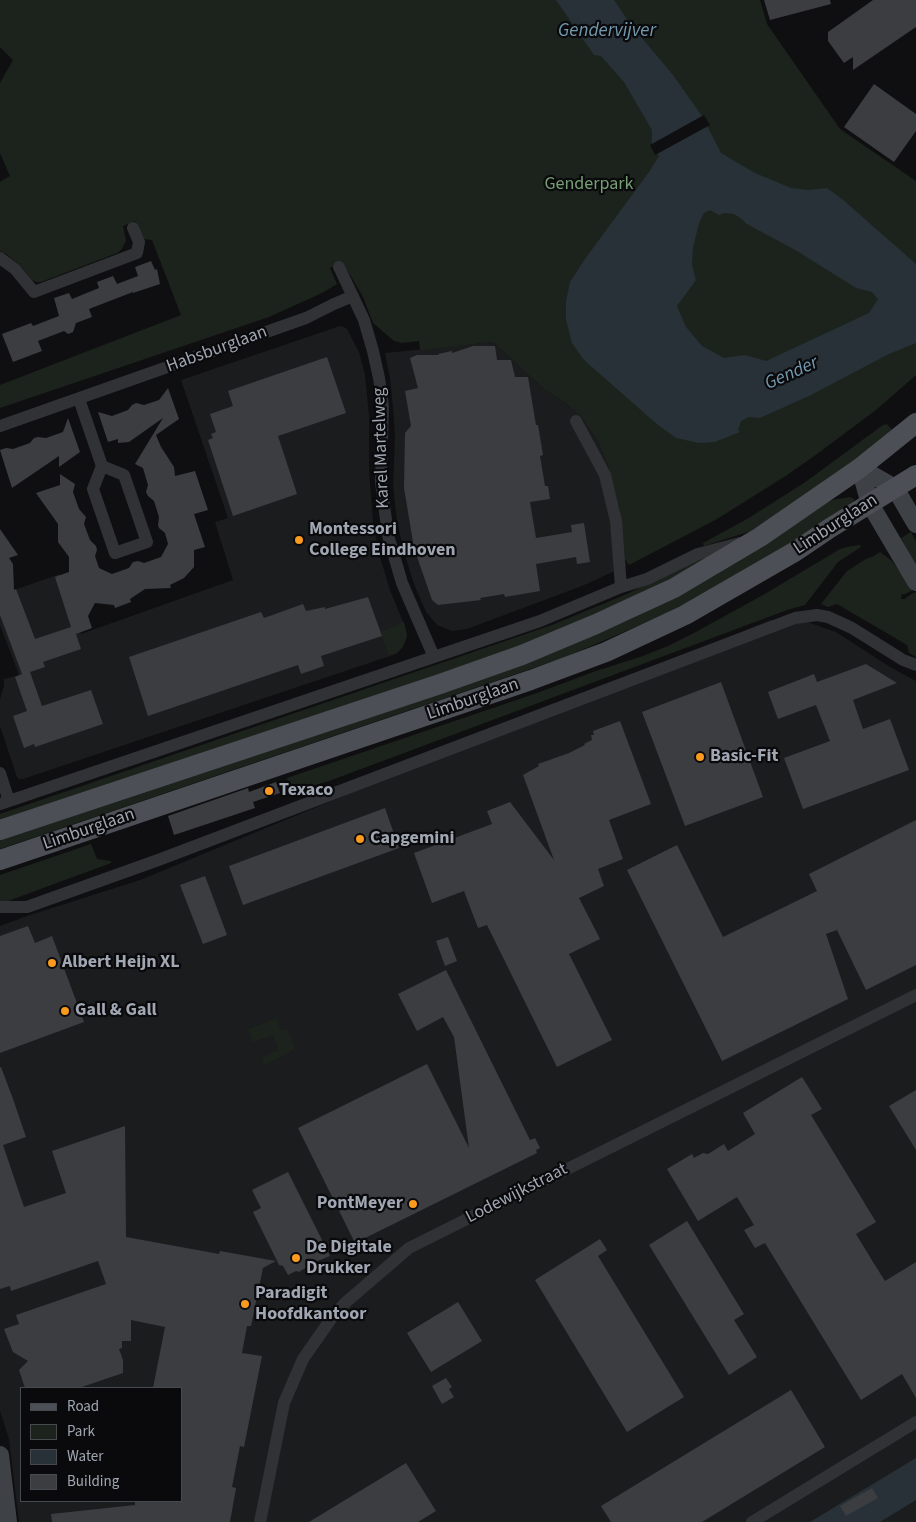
<!DOCTYPE html>
<style>
body{margin:0}
#map{position:relative;width:916px;height:1522px;overflow:hidden;background:#0f0f11;font-family:"Source Sans 3",sans-serif}
canvas{display:block}
.legend{position:absolute;left:20px;top:1387px;width:162px;height:115px;box-sizing:border-box;background:#0a0a0c;border:1px solid #46494e;margin:0;padding:6px 9px;list-style:none;font-size:15px;color:#a0a7b2}
.legend li{display:flex;align-items:center;gap:10px;height:25px}
.legend b{width:25px;border:1px solid #46494e}
</style>
<div id="map">
<canvas width="916" height="1522"></canvas>
<ul class="legend">
<li><b style="height:6px;background:#4c4f55"></b>Road</li>
<li><b style="height:14px;background:#1c231c"></b>Park</li>
<li><b style="height:14px;background:#273137"></b>Water</li>
<li><b style="height:14px;background:#3b3d41"></b>Building</li>
</ul>
</div>
<script>
const ctx = document.querySelector('canvas').getContext('2d');
ctx.lineJoin = 'round';
function paint(path, color) { ctx.fillStyle = color; ctx.fill(path, 'evenodd'); }
const poly = rows => new Path2D(rows.map(r => 'M' + r).join(''));
function strokePath(path, color, width, dash) { ctx.strokeStyle = color; ctx.lineWidth = width; ctx.lineCap = dash ? 'butt' : 'round'; ctx.setLineDash(dash || []); ctx.stroke(path); }
function drawText(font, color, halo, rows, align = 'center') {
  ctx.font = font + ' "Source Sans 3",sans-serif'; ctx.lineWidth = 4.5; ctx.setLineDash([]); ctx.textBaseline = 'middle'; ctx.strokeStyle = halo; ctx.fillStyle = color; for (const [text, x, y, turn = 0] of rows) {
    ctx.save(); ctx.translate(x, y); ctx.rotate((+turn || 0) * Math.PI / 180); ctx.textAlign = isNaN(turn) ? turn : align; if (halo) ctx.strokeText(text, 0, 0); ctx.fillText(text, 0, 0); ctx.restore();
  }
}
const built = poly([
 [340,326,344,327,347,329,359,352,365,375,369,415,369,471,373,522,380,557,390,590,406,629,407,636,403,647,396,654,23,779,19,779,17,777,0,726,0,699,4,686,4,679,19,675,0,625,0,595,60,574,81,634,233,580,215,522,228,518,181,380],
 [493,342,544,389,563,401,580,416,598,441,608,466,615,492,621,521,626,566,582,586,467,629,452,631,437,625,426,612,414,584,404,552,397,521,393,485,395,437,393,408,390,378,385,353],
 [796,618,836,632,890,667,916,681,916,1522,19,1522,9,1439,0,1411,0,926,27,916,140,880,770,620],
 [21,1388,181,1388,181,1501,21,1501]
]);
const green = poly([
 [0,0,760,0,767,24,840,129,916,181,916,375,876,410,813,457,784,477,717,519,629,565,625,559,619,507,608,466,598,441,580,416,563,401,544,389,493,342,420,350,419,341,402,343,394,341,373,323,363,297,342,261,330,268,337,284,322,293,269,317,0,408,0,385,181,315,152,240,144,239,141,236,135,221,123,226,126,241,121,250,117,253,41,282,36,282,32,280,20,265,6,254,0,251,0,182,10,176,0,153,0,83,13,60,0,47],
 [887,424,893,431,843,470,751,531,704,546,703,543,747,519,804,483,883,425],
 [850,497,854,499,854,504,800,538,691,601,654,619,563,658,0,849,0,840,153,789,577,641,631,619,699,584,823,504,832,500],
 [911,532,916,541,916,566,901,538],
 [860,545,861,547,838,562,805,605,790,609,329,781,291,792,287,778,537,693,596,671,643,656,668,646,694,633,763,595,840,549,847,547],
 [880,552,892,561,913,590,905,594,902,594,901,599,905,599,907,597,915,592,916,594,916,657,909,653,907,645,837,604,828,607,821,604,847,571,866,559,872,557],
 [708,558,647,591,506,652,0,823,0,814,552,625,627,594,699,559],
 [404,622,407,636,404,644,398,652,389,655,380,632],
 [91,844,97,859,111,861,111,863,8,901,0,901,0,875],
 [277,1018,281,1031,287,1029,295,1049,265,1065,262,1057,279,1050,273,1035,252,1042,248,1029]
]);
const water = poly([
 [556,0,614,0,631,25,673,75,702,116,721,153,755,173,791,188,809,190,827,188,842,199,916,264,916,343,889,354,809,396,760,418,749,417,741,421,738,430,740,432,715,442,699,443,676,438,658,425,584,360,572,343,566,320,566,301,570,282,585,259,649,172,659,156,652,144,652,130,624,82,601,56,594,55],
 [710,210,719,215,725,213,734,214,739,217,747,224,797,251,856,288,872,292,878,299,869,313,766,361,745,355,724,358,702,346,686,327,677,306,696,280,692,265,693,248,699,223,704,213],
 [916,1458,916,1500,880,1522,810,1522]
]);
const pier = poly([
 [704,115,710,125,655,155,650,145]
]);
const building = poly([
 [764,0,830,0,831,4,770,20],
 [873,0,916,0,916,27,853,70,853,57,844,63,828,41,828,32],
 [874,84,916,114,916,131,894,162,844,127],
 [151,261,155,270,157,269,160,284,133,293,133,292,89,309,92,317,76,323,73,332,68,334,64,331,38,341,42,351,13,362,2,334,31,323,33,326,59,316,54,298,69,293,72,299,99,288,97,282,113,276,117,284,138,276,135,267],
 [473,346,495,346,497,360,511,360,515,377,528,377,536,425,538,425,543,455,540,456,545,486,548,486,550,499,530,502,536,538,572,532,571,525,584,523,590,562,577,564,576,557,536,564,540,591,505,597,504,594,480,598,481,600,438,605,432,600,414,548,404,488,405,433,411,426,405,391,418,388,410,358,417,355,439,355,438,354,452,351,452,353],
 [327,357,346,413,278,436,297,494,233,516,208,440,213,438,211,434,216,432,210,414,233,406,228,391],
 [168,388,179,419,156,435,161,447,174,467,175,476,195,471,208,510,194,514,205,547,194,550,194,567,184,578,170,585,171,588,145,589,130,599,131,602,115,608,114,605,95,603,88,616,92,628,76,634,81,649,43,662,45,667,30,672,42,706,91,690,103,724,35,747,34,744,24,748,13,716,27,711,15,677,22,674,0,615,0,529,18,555,9,558,13,564,14,590,16,589,35,639,71,627,55,577,69,572,69,557,58,542,58,524,36,493,60,485,60,474,75,484,73,492,79,509,86,517,84,524,90,540,96,546,97,550,95,556,99,568,112,574,129,568,133,562,138,561,144,563,161,557,168,544,165,533,159,528,158,525,159,517,154,501,148,496,146,492,148,485,143,468,135,464,163,418,129,442,118,443,118,439,108,442,98,412,112,416,128,410,132,405,136,403,144,405,159,400],
 [68,418,80,452,59,467,59,456,12,488,0,450,6,448,13,449,30,443,34,438,38,437,46,438,63,432],
 [368,597,382,636,321,656,324,666,301,674,298,665,148,716,129,657,261,612,264,618,303,604,306,611,325,607,325,609],
 [866,664,897,683,853,700,863,729,890,719,909,770,803,809,784,758,830,741,816,705,778,719,768,692,814,674,817,682],
 [721,682,763,797,685,826,642,712],
 [620,721,651,804,609,820,623,859,598,869,604,886,579,898,600,939,569,954,612,1040,557,1067,487,925,478,928,464,891,432,903,414,853,492,824,487,811,510,802,554,860,523,775,539,766,538,764,569,753,585,745,584,744,592,740,591,735,594,735,593,731],
 [276,782,280,793,253,802,255,808,174,835,168,816,248,788,249,792],
 [385,808,399,848,243,905,229,866],
 [916,820,916,965,866,990,837,930,826,934,848,999,722,1061,627,870,677,845,723,937,817,891,809,874],
 [205,876,227,935,203,944,180,885],
 [28,926,35,943,52,936,84,1022,0,1053,0,936],
 [448,937,457,961,445,966,436,941],
 [446,970,530,1140,535,1138,540,1148,536,1150,537,1153,355,1243,298,1128,427,1064,469,1148,454,1037,443,1017,417,1031,398,994],
 [0,1067,1,1067,13,1099,26,1137,3,1145,24,1207,66,1193,52,1151,125,1126,126,1237,219,1254,220,1251,276,1261,263,1268,251,1326,247,1326,242,1353,262,1356,244,1447,240,1446,232,1487,236,1488,230,1522,52,1522,51,1514,135,1505,135,1501,181,1501,181,1388,153,1388,165,1327,131,1320,131,1341,122,1341,122,1348,119,1349,123,1360,123,1373,79,1388,25,1388,19,1370,28,1361,13,1352,4,1329,19,1324,16,1315,106,1284,98,1261,11,1291,10,1286,0,1289],
 [802,1077,822,1109,811,1115,876,1222,856,1234,873,1262,885,1281,916,1262,916,1398,902,1374,861,1400,765,1243,755,1248,744,1230,754,1225,737,1197,698,1221,667,1169,692,1154,694,1158,703,1153,708,1154,724,1144,728,1151,755,1134,743,1113],
 [916,1090,916,1150,889,1106],
 [288,1172,330,1256,315,1262,299,1272,296,1271,288,1275,283,1266,279,1265,253,1212,261,1208,252,1190],
 [687,1221,744,1314,734,1320,757,1357,729,1375,649,1245],
 [600,1239,607,1250,598,1256,684,1397,627,1432,535,1280],
 [458,1302,482,1341,431,1372,407,1333],
 [446,1378,452,1387,449,1389,454,1397,442,1404,432,1386],
 [791,1390,825,1447,702,1522,611,1522,601,1506],
 [406,1463,436,1511,418,1522,309,1522],
 [872,1488,878,1498,846,1516,840,1506]
]);
const street = poly([
 [0,258,15,269,34,292,137,253,139,242,133,228],
 [339,267,364,320,373,351,379,378,383,406,381,482,388,535,402,583,434,657],
 [79,399,102,466,93,489,115,553,147,542,124,475,102,466],
 [576,421,605,475,616,521,621,587],
 [0,426,306,318,334,304,353,296],
 [0,773,9,801],
 [0,804,540,621,621,587,647,579,698,554,740,543],
 [0,907,27,907,161,859,795,618,817,615,828,617,852,628,903,660,916,665],
 [260,1522,284,1403,303,1359,333,1316,345,1303,409,1248,916,995],
 [752,1522,916,1422]
]);
const secondary = poly([
 [860,468,870,504,916,582],
 [860,468,895,488,916,524],
 [0,1455,8,1522]
]);
const primary = poly([
 [0,830,440,684,522,655,596,624,674,588,760,537,860,468,916,423],
 [0,860,531,680,606,652,685,615,796,551,830,528,916,475]
]);
const markers = [
 [299,540,5,"#fa9a1e"],
 [700,757,5,"#fa9a1e"],
 [269,791,5,"#fa9a1e"],
 [360,839,5,"#fa9a1e"],
 [52,963,5,"#fa9a1e"],
 [65,1011,5,"#fa9a1e"],
 [413,1204,5,"#fa9a1e"],
 [296,1258,5,"#fa9a1e"],
 [245,1304,5,"#fa9a1e"]
];
const parkNames = [
 ["Genderpark",589,185]
];
const streetNames = [
 ["Habsburglaan",217,350,-20],
 ["Karel Martelweg",382,448,-92],
 ["Limburglaan",836,525,-33],
 ["Limburglaan",473,700,-19],
 ["Limburglaan",89,830,-19],
 ["Lodewijkstraat",517,1194,-27]
];
const poiNames = [
 ["Montessori",309,530],
 ["College Eindhoven",309,551],
 ["Basic-Fit",710,757],
 ["Texaco",279,791],
 ["Capgemini",370,839],
 ["Albert Heijn XL",62,963],
 ["Gall & Gall",75,1011],
 ["PontMeyer",403,1204,"right"],
 ["De Digitale",306,1248],
 ["Drukker",306,1269],
 ["Paradigit",255,1294],
 ["Hoofdkantoor",255,1315]
];
const waterNames = [
 ["Gendervijver",607,32],
 ["Gender",792,374,-24]
];
paint(built, '#1b1c1e');
paint(green, '#1c231c');
paint(water, '#273137');
paint(pier, '#0f0f11');
paint(building, '#3b3d41');
strokePath(street, '#303236', 12);
strokePath(secondary, '#3e4146', 18);
strokePath(primary, '#4c4f55', 20);
for (const [x, y, r, color] of markers) { const dot = new Path2D(); dot.arc(x, y, r, 0, 2 * Math.PI); ctx.fillStyle = color; ctx.fill(dot); strokePath(dot, '#0a0a0c', 2); }
drawText('18px', '#779f75', '#0a0a0c', parkNames);
drawText('18px', '#a0a7b2', '#0a0a0c', streetNames);
drawText('bold 18px', '#a0a7b2', '#0a0a0c', poiNames, 'left');
drawText('italic 19px', '#749ab0', '#0a0a0c', waterNames);
</script>
